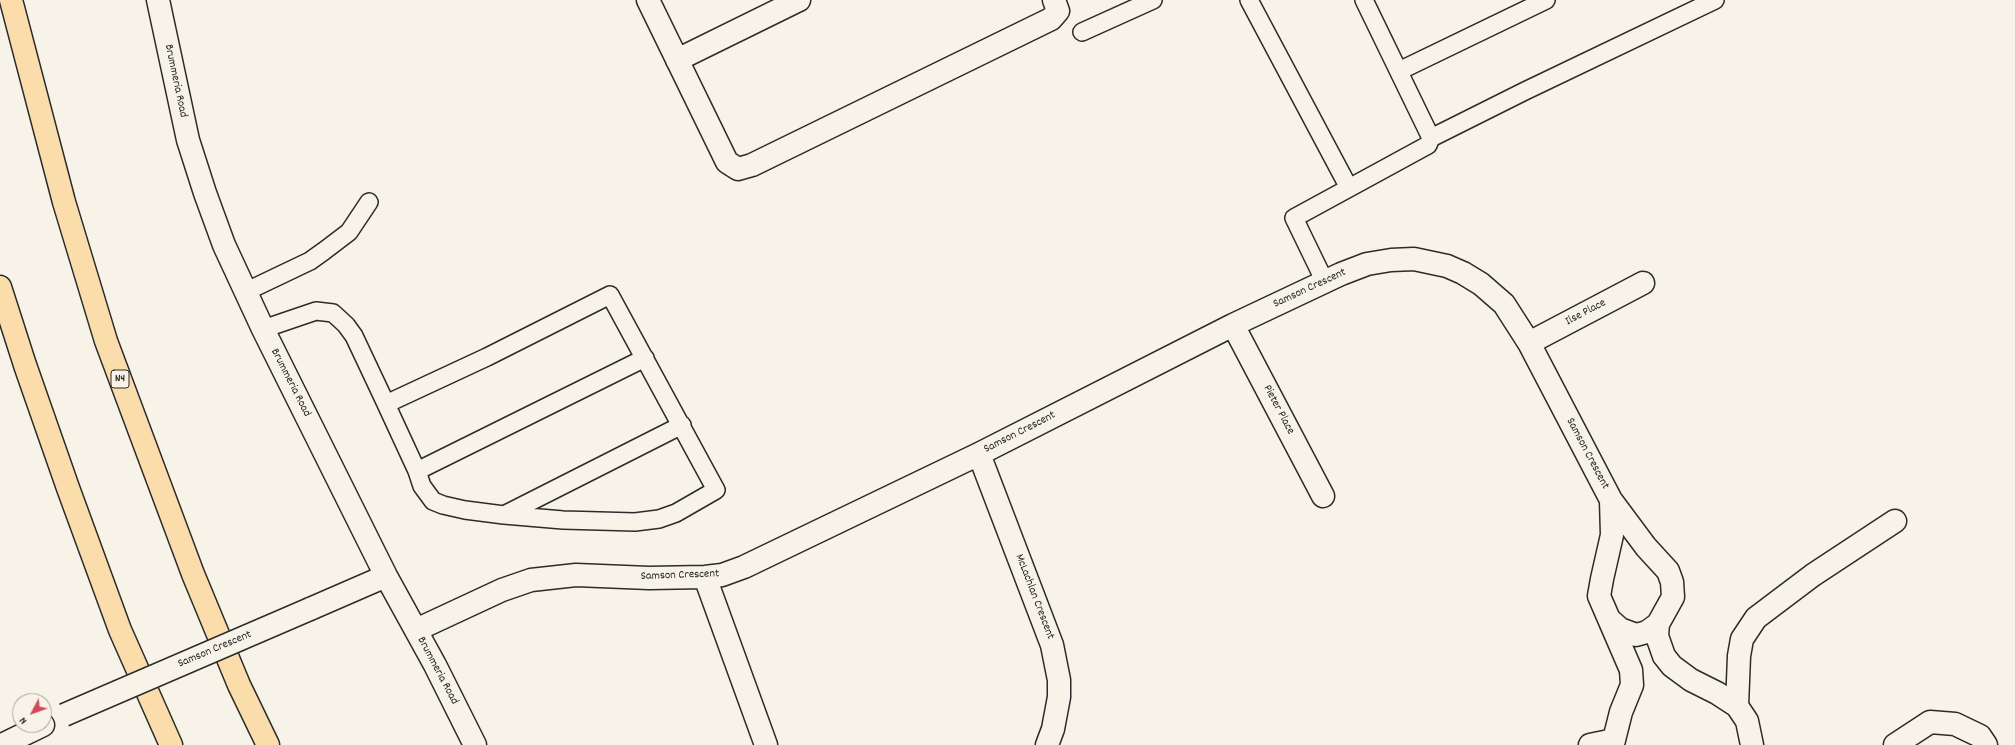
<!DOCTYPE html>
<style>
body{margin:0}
#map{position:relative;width:2015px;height:745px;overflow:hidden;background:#f7f3e8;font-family:Dekko,sans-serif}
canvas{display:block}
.north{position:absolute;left:12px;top:693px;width:40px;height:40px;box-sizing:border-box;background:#f7f3e8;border:1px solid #a5a39c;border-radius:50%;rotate:229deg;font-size:11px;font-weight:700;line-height:16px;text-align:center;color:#2b2b2b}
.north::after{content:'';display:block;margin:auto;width:14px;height:18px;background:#d1495b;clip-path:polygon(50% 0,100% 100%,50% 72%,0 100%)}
</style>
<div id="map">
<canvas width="2015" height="745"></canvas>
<div class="north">N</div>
</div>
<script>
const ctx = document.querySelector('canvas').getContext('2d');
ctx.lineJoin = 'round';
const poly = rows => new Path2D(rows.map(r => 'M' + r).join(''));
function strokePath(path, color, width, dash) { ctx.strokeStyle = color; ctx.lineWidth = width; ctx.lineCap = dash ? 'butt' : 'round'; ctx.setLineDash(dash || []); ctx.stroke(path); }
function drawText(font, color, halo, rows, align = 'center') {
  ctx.font = font + ' Dekko,sans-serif'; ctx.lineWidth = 3; ctx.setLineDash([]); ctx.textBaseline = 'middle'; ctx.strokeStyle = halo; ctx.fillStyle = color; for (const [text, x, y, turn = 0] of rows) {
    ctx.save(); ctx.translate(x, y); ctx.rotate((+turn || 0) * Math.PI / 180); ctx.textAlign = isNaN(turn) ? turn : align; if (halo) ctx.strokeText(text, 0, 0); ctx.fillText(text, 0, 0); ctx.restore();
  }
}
const service = poly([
 [1249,0,1349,188],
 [1082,32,1153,0],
 [1399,71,1546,0],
 [1431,138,1525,91,1715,0],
 [1325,282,1294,218,1428,145,1431,138,1364,0],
 [245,292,310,261,324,251,349,232,369,202],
 [263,329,316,311,333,313,346,325,354,336,386,404,487,357,610,295,716,490,676,513,659,519,635,522,563,520,504,515,465,510,443,505,433,501,422,486,417,471,386,404],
 [417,471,645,358],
 [504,515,682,425]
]);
const minor = poly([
 [158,0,188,140,205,193,224,245,263,329,386,576,435,665,475,745],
 [648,0,727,162,738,169,752,165,1051,19,1058,11,1054,0],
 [677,60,799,0],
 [1233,325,1323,496],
 [1529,343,1643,283],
 [979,454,1052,645,1059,680,1059,697,1053,729,1047,745],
 [1611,500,1612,535,1602,579,1599,596,1631,670,1632,685,1621,712,1614,740],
 [705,577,766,745],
 [310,609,386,576],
 [1610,620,1620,629,1636,635,1647,632,1658,624],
 [416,630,502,590,531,580,576,575,649,578,705,577,722,575,744,567,979,454,1233,325,1341,274,1367,264,1391,260,1414,259,1447,266,1463,273,1481,284,1504,304,1529,343,1611,500,1646,547,1668,571,1672,582,1673,597,1658,624,1657,636,1664,656,1672,666,1691,680,1717,693,1737,706,1747,721,1752,745],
 [1737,706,1739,656,1742,639,1756,618,1813,575,1895,521],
 [2,745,43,725],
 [1590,745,1614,740],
 [1895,745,1930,722,1955,724,1980,736,1986,745]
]);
const motorway = poly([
 [11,0,64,202,106,341,193,574,239,685,268,745],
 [0,287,25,365,68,488,120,630,171,745]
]);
const minorBridge = poly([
 [64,715,310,609]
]);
const shields = [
 [120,379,18]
];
const shieldNames = [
 ["N4",120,379]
];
const streetNames = [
 ["Brummeria Road",175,81,78],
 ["Samson Crescent",1310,289,-25],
 ["Ilse Place",1586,313,-28],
 ["Brummeria Road",290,383,63],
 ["Pieter Place",1278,410,62],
 ["Samson Crescent",1020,433,-27],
 ["Samson Crescent",1587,454,62],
 ["Samson Crescent",680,576,-2],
 ["McLachlan Crescent",1034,597,69],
 ["Samson Crescent",215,650,-23],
 ["Brummeria Road",437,671,62]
];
strokePath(service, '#2b2b2b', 20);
strokePath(minor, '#2b2b2b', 25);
strokePath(motorway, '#2b2b2b', 25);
strokePath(service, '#f7f3e8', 17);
strokePath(minor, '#f7f3e8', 22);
strokePath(motorway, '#fbddab', 22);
strokePath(minorBridge, '#2b2b2b', 25, []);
strokePath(minorBridge, '#f7f3e8', 22);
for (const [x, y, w] of shields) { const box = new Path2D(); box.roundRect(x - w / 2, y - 9, w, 18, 3); ctx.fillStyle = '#f7f3e8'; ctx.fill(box); strokePath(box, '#2b2b2b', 1); }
drawText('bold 11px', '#2b2b2b', null, shieldNames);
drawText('12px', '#2b2b2b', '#f7f3e8', streetNames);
</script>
